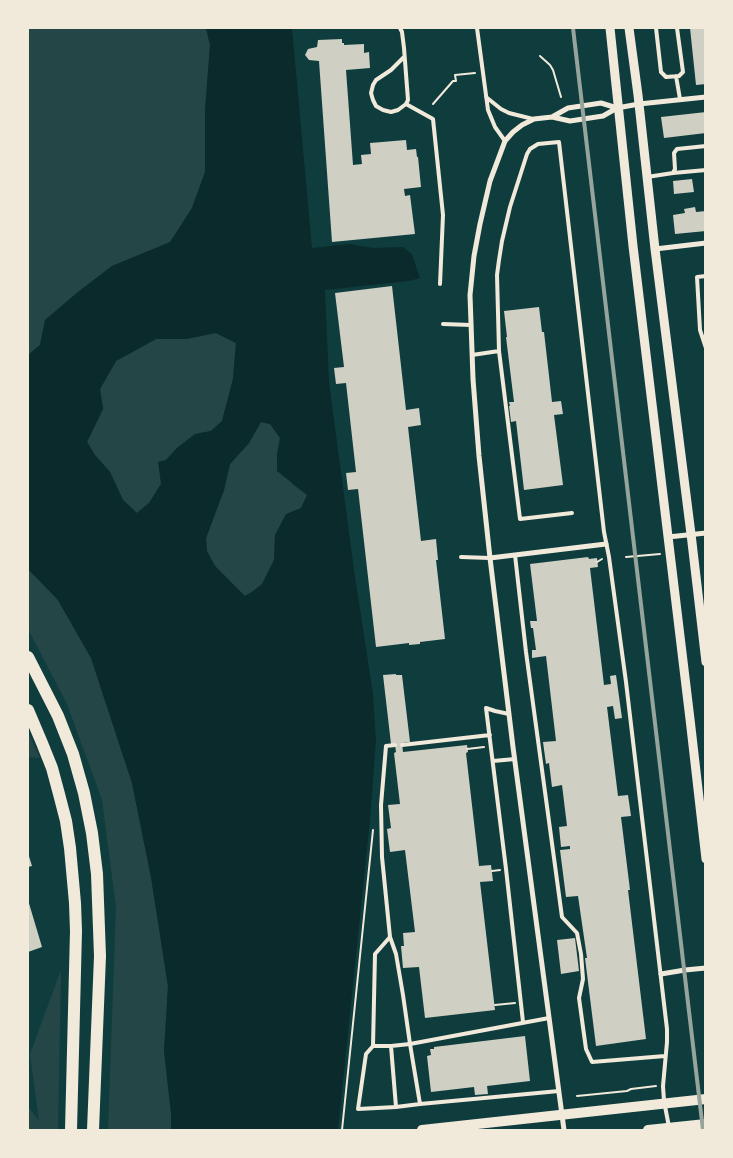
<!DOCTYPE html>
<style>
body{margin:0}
#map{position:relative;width:733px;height:1158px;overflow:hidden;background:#0f3d3e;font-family:Helvetica,sans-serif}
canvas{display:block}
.frame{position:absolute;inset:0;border:29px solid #f1e9da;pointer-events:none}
</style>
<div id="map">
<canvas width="733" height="1158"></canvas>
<div class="frame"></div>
</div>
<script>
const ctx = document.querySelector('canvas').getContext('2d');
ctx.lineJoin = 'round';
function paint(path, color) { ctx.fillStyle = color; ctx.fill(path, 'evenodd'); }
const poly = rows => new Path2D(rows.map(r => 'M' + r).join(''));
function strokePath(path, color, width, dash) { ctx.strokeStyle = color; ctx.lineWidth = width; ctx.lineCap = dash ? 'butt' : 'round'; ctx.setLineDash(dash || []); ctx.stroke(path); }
const green = poly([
 [28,28,206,28,210,45,205,111,205,172,192,208,170,243,112,266,78,292,45,320,40,345,28,355],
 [216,333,236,343,233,379,222,421,211,431,195,434,177,448,166,460,161,484,149,503,137,513,123,500,110,472,95,455,87,442,103,409,100,389,116,361,156,339,186,339],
 [261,422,270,424,280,438,277,455,293,485,308,495,301,508,275,535,274,560,262,584,252,592,244,596,215,566,207,551,206,538,224,490,230,464,249,443],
 [28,569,58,600,91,658,132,783,151,877,168,986,164,1051,171,1113,171,1130,108,1130,116,907,102,800,67,704,28,629],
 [28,732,40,758,28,757],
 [61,970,58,1130,28,1130,28,1106,39,1121,30,1054]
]);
const water = poly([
 [206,28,292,28,312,248,349,244,373,248,403,247,412,254,420,278,409,281,325,290,329,382,355,577,373,694,376,740,370,820,338,1130,171,1130,171,1113,164,1051,168,986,151,877,132,783,91,658,58,600,28,569,28,355,40,345,45,320,78,292,112,266,170,242,192,208,205,172,205,111,210,45],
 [216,333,236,343,233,379,222,421,211,431,195,434,177,448,166,460,158,462,161,484,149,503,137,513,123,500,110,472,95,455,87,442,103,409,100,389,116,361,156,339,186,339],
 [261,422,270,424,280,438,277,455,277,471,307,495,301,508,286,514,275,535,274,560,262,584,252,592,245,596,215,566,207,551,206,538,224,490,230,464,249,443]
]);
const building = poly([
 [690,28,706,28,706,84,696,85],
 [342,39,342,43,344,43,344,45,364,44,364,53,369,52,370,68,346,70,353,165,362,164,361,155,371,154,370,143,406,140,407,150,416,149,417,157,418,157,421,187,404,189,405,196,410,195,415,234,332,242,319,61,309,60,305,55,308,49,317,47,318,40],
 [706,112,706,133,664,138,661,117],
 [692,179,694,192,674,194,673,181],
 [695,207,696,212,706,211,706,231,675,234,673,215,685,213,684,209],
 [392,286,406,410,419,408,421,425,408,427,421,541,436,539,438,560,436,560,445,639,420,642,420,644,409,645,409,643,376,647,358,489,348,490,346,473,356,472,346,383,336,384,334,368,344,367,335,293],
 [539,307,542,332,544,332,552,402,561,401,563,414,554,415,563,485,524,490,516,421,511,422,509,406,510,406,509,402,514,402,506,337,507,337,504,311],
 [588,557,589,559,597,558,598,567,590,568,604,685,611,684,610,676,616,675,622,718,615,719,613,706,607,707,618,796,628,795,631,816,621,817,630,890,628,890,646,1039,596,1046,585,958,587,958,578,896,566,897,560,850,570,849,570,846,561,847,559,827,567,826,562,785,552,787,549,763,546,764,543,742,556,741,546,656,532,658,532,650,536,650,533,628,531,628,530,621,537,621,530,564],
 [396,674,396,675,402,675,410,742,402,743,403,752,467,745,468,752,466,753,479,866,491,865,493,881,480,882,495,1010,425,1018,419,967,403,968,401,946,404,946,403,933,415,932,405,850,390,852,387,829,391,828,388,805,400,804,394,753,396,752,395,745,391,744,383,675],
 [28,853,32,866,28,867],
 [28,900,42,947,28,952],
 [575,938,579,971,561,974,557,940],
 [525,1036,530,1081,487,1086,488,1094,475,1095,474,1087,431,1092,427,1056,431,1055,430,1049,434,1049,434,1047]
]);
const path = poly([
 [540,56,550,65,553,70,561,97],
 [433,104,453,81,456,81,455,75,475,73],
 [626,557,660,554],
 [597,562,602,559],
 [467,749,484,747],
 [492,871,500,870],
 [495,1005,515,1003],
 [577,1096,627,1091,631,1089,656,1086],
 [342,1130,373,830]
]);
const service = poly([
 [400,28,402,32,404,48,408,100,406,104,398,110,391,112,383,110,376,106,373,100,371,93,373,85,376,80,391,70,404,57],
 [477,28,488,110,495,127,505,141],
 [656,28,661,72,666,77,679,76,683,72,677,28],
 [676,76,680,99],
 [486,97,501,109,509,113,533,119],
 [406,104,433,119,443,215,440,284],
 [673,173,675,169,674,153,677,149,706,146],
 [647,177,673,173,706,170],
 [706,276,697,277,700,330,706,348],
 [443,324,471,325],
 [499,351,520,519,572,513],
 [472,355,499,351,497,275,499,260,502,241,510,207,527,154,530,149,538,144,559,142,604,532,609,557,626,682,667,1029,667,1042,663,1086,664,1101,669,1127],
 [515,555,526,652,562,917,577,933,581,954,583,979,579,998,586,1049,592,1062,665,1056],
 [461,557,490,558],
 [509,714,495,711,486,708,506,869,523,1022],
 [402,745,490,735],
 [493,761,515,759],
 [390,937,396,954,403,995,410,1044,549,1018],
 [373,1046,391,1046,396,1107,358,1109,366,1054,373,1046,375,954,390,937,382,857,381,805,386,746,395,745],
 [391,1046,410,1044,420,1104,396,1107],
 [420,1104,559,1091]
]);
const minor = poly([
 [552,117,570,121,603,116,617,108,639,104,706,97],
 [655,249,706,243],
 [668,537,706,533],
 [490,558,606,544],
 [661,974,685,970,706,968],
 [564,1130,513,747,490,558,479,456,473,379,470,295,474,256,480,224,490,181,505,141,513,132,522,125,534,119,552,117,568,108,601,103,617,108]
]);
const tertiary = poly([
 [610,28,633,246,690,719,706,859],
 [629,28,638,95,655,249,691,534,706,662]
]);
const secondary = poly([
 [422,1130,706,1099],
 [648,1130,706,1124]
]);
const motorway = poly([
 [28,657,58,716,73,754,84,793,92,833,97,874,100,956,93,1130],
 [28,710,42,743,52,768,59,794,66,821,70,848,75,903,76,931,71,1130]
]);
const rail = poly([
 [573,28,703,1130]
]);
paint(green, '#244646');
paint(water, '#0a2a2b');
paint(building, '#cfcfc3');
strokePath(path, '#f1e9da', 2);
strokePath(service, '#f1e9da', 4);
strokePath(minor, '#f1e9da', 5);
strokePath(tertiary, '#f1e9da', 9);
strokePath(secondary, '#f1e9da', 10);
strokePath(motorway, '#f1e9da', 12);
strokePath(rail, '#97a49c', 4);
</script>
